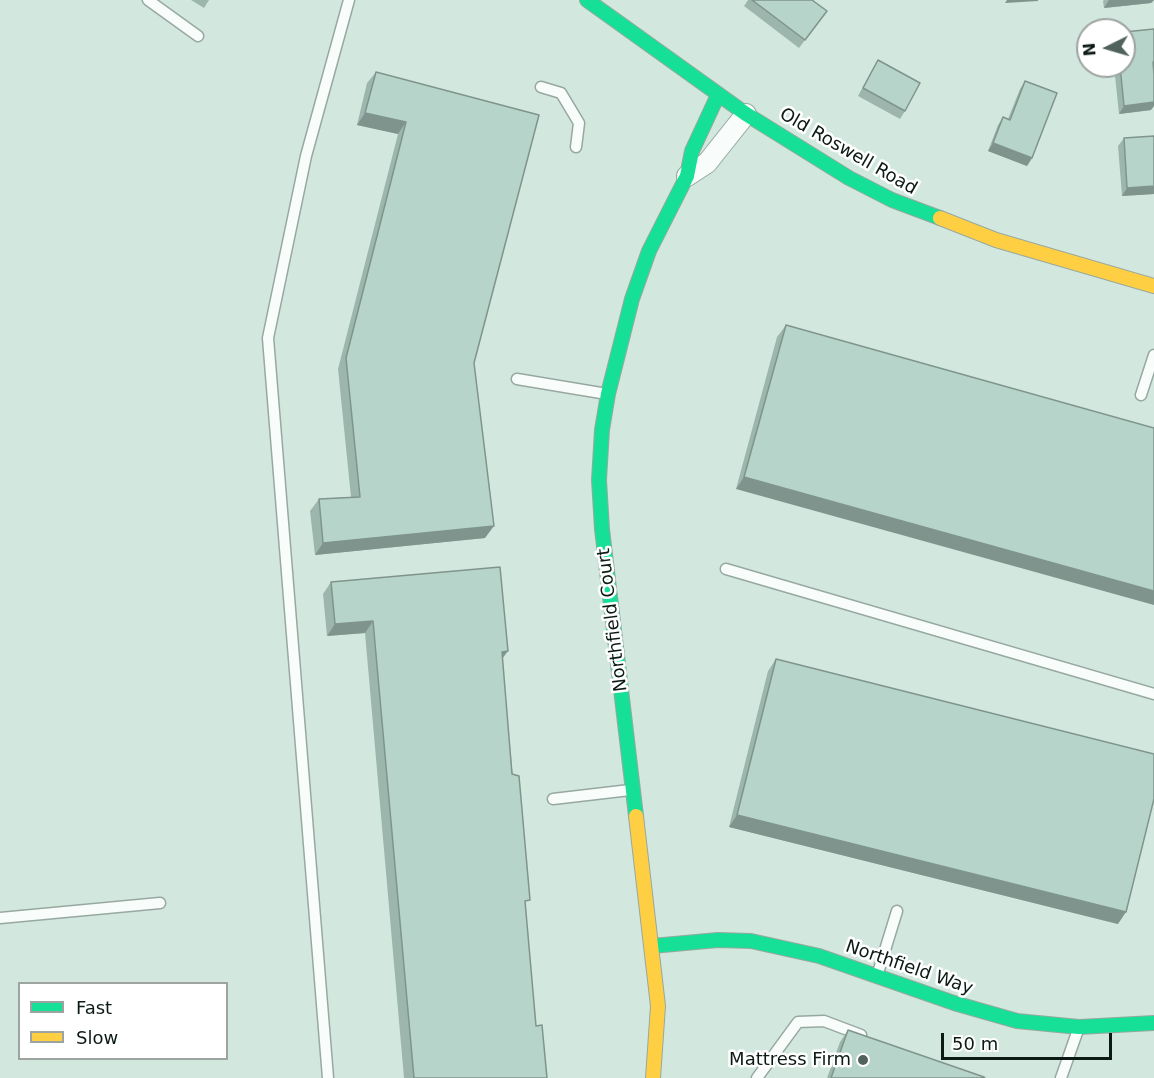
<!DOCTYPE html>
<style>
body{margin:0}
#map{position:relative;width:1154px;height:1078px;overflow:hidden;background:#d2e8df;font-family:"DejaVu Sans",sans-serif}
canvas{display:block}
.legend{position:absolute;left:18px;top:982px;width:210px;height:78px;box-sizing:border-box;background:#fff;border:2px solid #9da3a1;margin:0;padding:8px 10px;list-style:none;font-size:18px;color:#0b1a15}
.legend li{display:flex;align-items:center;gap:12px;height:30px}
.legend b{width:30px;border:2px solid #9da3a1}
.north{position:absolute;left:1076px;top:18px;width:60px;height:60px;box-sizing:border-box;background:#fff;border:2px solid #9da3a1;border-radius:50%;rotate:265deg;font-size:16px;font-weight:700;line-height:24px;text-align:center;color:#0b1a15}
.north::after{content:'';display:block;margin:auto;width:21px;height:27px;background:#51625c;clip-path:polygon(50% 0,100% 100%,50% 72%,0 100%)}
.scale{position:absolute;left:941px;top:1033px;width:171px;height:27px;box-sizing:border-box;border:3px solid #0b1a15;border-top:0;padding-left:8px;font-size:18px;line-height:21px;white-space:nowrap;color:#0b1a15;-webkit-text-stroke:4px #fff;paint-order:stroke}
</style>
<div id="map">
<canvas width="1154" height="1078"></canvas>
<ul class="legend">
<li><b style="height:8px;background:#16e098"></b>Fast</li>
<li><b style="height:8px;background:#ffcf43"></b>Slow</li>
</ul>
<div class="north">N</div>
<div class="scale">50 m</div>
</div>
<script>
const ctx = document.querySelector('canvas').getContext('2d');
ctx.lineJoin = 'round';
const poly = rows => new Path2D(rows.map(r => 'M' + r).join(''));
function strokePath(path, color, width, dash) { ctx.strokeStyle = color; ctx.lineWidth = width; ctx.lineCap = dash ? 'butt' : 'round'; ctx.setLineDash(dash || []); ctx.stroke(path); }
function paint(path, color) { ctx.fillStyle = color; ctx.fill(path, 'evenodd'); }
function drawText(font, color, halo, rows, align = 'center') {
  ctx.font = font + ' "DejaVu Sans",sans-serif'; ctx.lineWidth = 5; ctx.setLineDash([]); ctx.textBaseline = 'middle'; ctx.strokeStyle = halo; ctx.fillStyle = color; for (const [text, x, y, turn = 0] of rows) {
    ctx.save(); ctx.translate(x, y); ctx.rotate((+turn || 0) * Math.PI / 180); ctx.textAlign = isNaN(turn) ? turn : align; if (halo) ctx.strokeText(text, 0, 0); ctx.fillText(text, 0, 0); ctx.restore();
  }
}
const lane = poly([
 [148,0,198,36],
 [541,87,561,93,579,123,576,147],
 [517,379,607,394],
 [1141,395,1154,355],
 [726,569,1154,694],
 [553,799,630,790],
 [0,918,160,903],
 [877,976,897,911],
 [328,1078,268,338,306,156,349,0],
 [757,1078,798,1022,824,1021,861,1035],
 [1061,1078,1079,1027]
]);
const street = poly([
 [687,176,707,163,746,114]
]);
const fast = poly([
 [587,0,746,114,849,178,892,200,940,218],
 [636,816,602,529,599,480,602,430,608,394,632,299,649,251,687,176,692,151,718,95],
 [652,946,718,940,751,941,819,956,954,1003,1017,1021,1079,1027,1154,1023]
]);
const slow = poly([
 [940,218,996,240,1154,286],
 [636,816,658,1006,653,1078]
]);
const wall = poly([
 [191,0,209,0,204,8],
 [748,0,812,0,827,11,799,48,744,6],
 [1104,0,1154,0,1151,3,1104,8,1103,1],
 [1154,29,1154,69,1151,110,1119,114,1114,66,1124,66],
 [878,60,905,111,900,119,858,96,873,68],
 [376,72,539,115,474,363,485,538,315,555,310,511,319,499,351,497,338,369,398,134,357,125,367,83],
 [1025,81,1032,158,1027,166,988,151,998,125,1003,117,1008,119,1020,89],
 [1154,136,1154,194,1122,196,1118,146,1124,138],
 [786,325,1154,428,736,489,777,337],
 [331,582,502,659,536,1026,547,1078,404,1078,365,633,327,636,323,594],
 [776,659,1118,924,729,827,768,671],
 [848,1030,985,1078,827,1078,840,1042]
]);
const shadedWall = poly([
 [1007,0,1038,0,1038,1,1005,3],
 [1109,0,1154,0,1151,3,1104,8],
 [1154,102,1154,106,1151,110,1119,114,1124,106],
 [365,113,406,122,398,134,357,125],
 [993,143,1032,158,1027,166,988,151],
 [1154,186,1154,194,1122,196,1127,188],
 [744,477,1154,591,1154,605,736,489],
 [494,526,485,538,315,555,323,543],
 [373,621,365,633,327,636,335,624],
 [508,651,499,663,502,652],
 [737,815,1126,912,1118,924,729,827]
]);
const building = poly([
 [752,0,812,0,827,11,805,40,752,0],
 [1154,29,1154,62,1153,62,1154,75,1154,102,1124,106,1120,66,1124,66,1124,32,1154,29],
 [878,60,920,83,905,111,863,88,878,60],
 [376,72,539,115,474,363,494,526,323,543,319,499,360,497,346,358,406,122,365,113,376,72],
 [1025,81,1057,93,1032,158,993,143,1003,117,1010,120,1025,81],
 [1154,136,1154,186,1127,188,1124,138,1154,136],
 [786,325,1154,428,1154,591,744,477,786,325],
 [500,567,508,651,502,652,512,774,519,776,530,900,525,901,536,1026,542,1025,547,1078,414,1078,373,621,335,624,331,582,500,567],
 [776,659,1154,754,1154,799,1126,912,737,815,776,659],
 [848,1030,984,1077,985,1078,831,1078,848,1030]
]);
const markers = [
 [863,1060,6,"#51625c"]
];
const streetNames = [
 ["Old Roswell Road",848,152,30],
 ["Northfield Court",613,620,-97],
 ["Northfield Way",909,968,19]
];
const poiNames = [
 ["Mattress Firm",851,1060]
];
strokePath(lane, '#97a8a1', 13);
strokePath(street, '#97a8a1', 22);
strokePath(fast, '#97a8a1', 16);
strokePath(slow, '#97a8a1', 16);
strokePath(lane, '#f8fcfa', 10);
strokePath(street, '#f8fcfa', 20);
strokePath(fast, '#16e098', 14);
strokePath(slow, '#ffcf43', 14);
paint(wall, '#9db6ad');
paint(shadedWall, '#7f948d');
paint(building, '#b6d4c9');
strokePath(building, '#7f948d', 1.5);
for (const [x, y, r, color] of markers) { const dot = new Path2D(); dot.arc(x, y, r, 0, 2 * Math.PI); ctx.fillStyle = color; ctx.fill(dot); strokePath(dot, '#fff', 2); }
drawText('18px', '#0b1a15', '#fff', streetNames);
drawText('18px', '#0b1a15', '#fff', poiNames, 'right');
</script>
